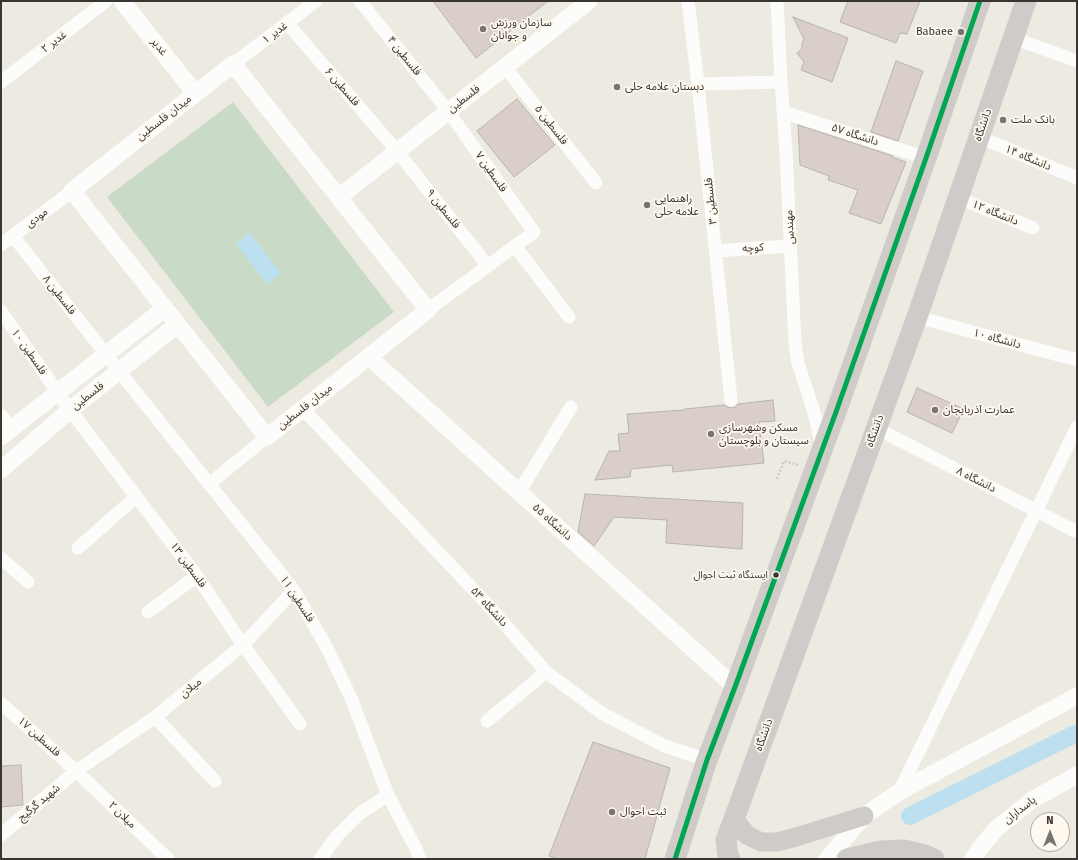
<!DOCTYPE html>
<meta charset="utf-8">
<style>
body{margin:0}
#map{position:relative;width:1078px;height:860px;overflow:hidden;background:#edeae2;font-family:"Fira Sans",sans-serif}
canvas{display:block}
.frame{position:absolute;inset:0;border:2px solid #393631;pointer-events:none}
.north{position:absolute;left:1030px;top:812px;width:40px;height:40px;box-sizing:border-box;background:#fef8ee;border:1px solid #afaaa2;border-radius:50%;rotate:0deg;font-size:11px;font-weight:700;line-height:16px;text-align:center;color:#393631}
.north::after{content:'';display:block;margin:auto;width:14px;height:18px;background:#78756f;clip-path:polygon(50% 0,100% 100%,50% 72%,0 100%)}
</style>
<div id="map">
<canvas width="1078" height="860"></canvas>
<div class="frame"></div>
<div class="north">N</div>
</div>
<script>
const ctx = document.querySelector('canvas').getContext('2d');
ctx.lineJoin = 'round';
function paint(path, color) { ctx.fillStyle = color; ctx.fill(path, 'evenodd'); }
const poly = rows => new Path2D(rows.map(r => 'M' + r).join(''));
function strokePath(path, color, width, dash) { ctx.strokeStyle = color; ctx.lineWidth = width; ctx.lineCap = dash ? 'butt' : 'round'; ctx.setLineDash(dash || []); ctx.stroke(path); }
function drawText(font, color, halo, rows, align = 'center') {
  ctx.font = font + ' "Fira Sans","Noto Sans Arabic",sans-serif'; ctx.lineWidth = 3.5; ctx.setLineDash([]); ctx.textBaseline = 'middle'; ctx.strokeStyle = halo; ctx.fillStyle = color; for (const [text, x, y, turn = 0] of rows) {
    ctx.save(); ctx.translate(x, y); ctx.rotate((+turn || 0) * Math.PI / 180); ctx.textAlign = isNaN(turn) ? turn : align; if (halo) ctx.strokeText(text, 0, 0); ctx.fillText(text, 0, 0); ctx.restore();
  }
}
const green = poly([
 [233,102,394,312,268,407,107,197]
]);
const water = poly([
 [250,233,281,273,267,284,236,244]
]);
const canal = poly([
 [910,816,1077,733]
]);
const building = poly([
 [433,1,548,1,476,58,433,1],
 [848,1,920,1,907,34,900,33,896,43,840,22,848,1],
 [793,17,848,38,832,82,801,70,804,62,797,53,802,49,802,43,804,39,793,17],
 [896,61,923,71,898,141,871,132,896,61],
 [517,99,555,145,514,177,477,131,517,99],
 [798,125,893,156,892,157,906,162,881,224,849,213,858,190,828,180,829,176,800,165,798,125],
 [917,388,964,409,952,433,907,412,917,388],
 [773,400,775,421,759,422,764,463,673,472,672,465,631,469,630,477,595,480,609,451,620,451,618,434,629,433,627,414,685,410,685,409,725,405,727,407,731,408,735,407,738,404,773,400],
 [585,494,743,503,742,549,666,543,667,520,614,517,594,546,578,532,585,494],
 [593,742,670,768,645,859,558,859,549,856,593,742],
 [21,765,23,805,1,807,1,766,21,765]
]);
const path = poly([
 [777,479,784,461,798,465]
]);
const minor = poly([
 [360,1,448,111,534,232,428,310],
 [688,1,698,84,731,400],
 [777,1,781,82,786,151,795,343,798,363,814,412,822,447],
 [287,23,397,151,488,266],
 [1013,38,1077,61],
 [233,64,316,1],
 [505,67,596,183],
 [1,82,106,1],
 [698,84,781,82],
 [783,112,926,158],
 [979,137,1077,178],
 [958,198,1033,228],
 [13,236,119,371,294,590,327,648,351,698,388,795,416,849,420,859],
 [1,245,72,191],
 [515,246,569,317],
 [716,251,791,246],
 [1,311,70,410,197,576,243,645,300,724],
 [917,317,1077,360],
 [303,409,488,605,546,672,603,714,665,746,707,760],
 [1,415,12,428],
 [876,428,1077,532],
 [209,484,267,437],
 [519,492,571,407],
 [78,548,136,497],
 [1,558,28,582],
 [148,612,197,576],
 [1,703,76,771,168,859],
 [155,717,215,781],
 [487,721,546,672],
 [899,792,1077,427],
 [1,835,76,771,155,717,243,645,294,590],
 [320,859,338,835,359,814,388,795]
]);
const tertiary = poly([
 [122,1,195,93],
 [233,64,428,310,267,437,72,191,233,64],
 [339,197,589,1],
 [369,357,735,687],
 [1,437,165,308],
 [1,470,70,410,178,324],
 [827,859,864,816,899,792,1077,696],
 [973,859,980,848,996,829,1032,800,1077,775]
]);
const secondary = poly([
 [734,819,747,835,761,842,777,842,796,837,864,816]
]);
const primary = poly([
 [675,859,707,760,735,687,836,412,926,158,980,1],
 [730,859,728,856,726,840,734,819,917,317,1026,1],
 [847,859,881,851,904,850,925,855,934,859]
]);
const bus1 = poly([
 [675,859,707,760,735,687,836,412,926,158,980,1]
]);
const markers = [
 [483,29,4,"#78756f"],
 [961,32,4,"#78756f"],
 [617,87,4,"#78756f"],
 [1003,120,4,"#78756f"],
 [647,205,4,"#78756f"],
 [935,410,4,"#78756f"],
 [711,434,4,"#78756f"],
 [776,575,3.5,"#393631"],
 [612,812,4,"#78756f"]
];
const busNames = [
 ["ایستگاه ثبت احوال",768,575]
];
const poiNames = [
 ["سازمان ورزش",491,23],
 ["و جوانان",491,36],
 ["Babaee",953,32,"right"],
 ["دبستان علامه حلی",625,87],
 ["بانک ملت",1011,120],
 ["راهنمایی",655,199],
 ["علامه حلی",655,212],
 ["عمارت آذربایجان",943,410],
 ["مسکن وشهرسازی",719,428],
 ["سیستان و بلوچستان",719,441],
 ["ثبت احوال",620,812]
];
const streetNames = [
 ["غدیر ۱",275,33,-37],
 ["غدیر ۲",54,42,-38],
 ["غدیر",159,47,52],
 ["فلسطین ۴",404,56,51],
 ["فلسطین ۶",342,87,49],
 ["فلسطین",464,99,-38],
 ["میدان فلسطین",164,118,-38],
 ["فلسطین ۵",551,125,52],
 ["دانشگاه",983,125,-71],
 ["دانشگاه ۵۷",855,135,18],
 ["دانشگاه ۱۴",1028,158,23],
 ["فلسطین ۷",491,172,55],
 ["فلسطین ۳",711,201,-96],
 ["فلسطین ۹",443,209,51],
 ["دانشگاه ۱۲",995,213,22],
 ["مودی",37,218,-38],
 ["مهندس",790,227,-93],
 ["کوچه",753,248,-4],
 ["فلسطین ۸",59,295,52],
 ["دانشگاه ۱۰",997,339,15],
 ["فلسطین ۱۰",29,352,55],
 ["فلسطین",88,396,-38],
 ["میدان فلسطین",305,407,-38],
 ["دانشگاه",875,431,-70],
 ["دانشگاه ۸",976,480,27],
 ["دانشگاه ۵۵",552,522,42],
 ["فلسطین ۱۳",188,565,54],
 ["فلسطین ۱۱",297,599,57],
 ["دانشگاه ۵۳",489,607,48],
 ["میلان",191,688,-39],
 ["دانشگاه",764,735,-70],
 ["فلسطین ۱۷",39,737,42],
 ["شهید گرگیج",39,803,-40],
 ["پاسداران",1020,810,-38],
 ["میلان ۲",122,815,44]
];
paint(green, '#c9dac6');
paint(water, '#bde0f1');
strokePath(canal, '#bde0f1', 18);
paint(building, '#d9cec8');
strokePath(building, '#b7b3af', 1);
strokePath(path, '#cbcac7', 2.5, [2, 2]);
strokePath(minor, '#fcfcfb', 13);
strokePath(tertiary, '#fcfcfb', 17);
strokePath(secondary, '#cecbc9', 19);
strokePath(primary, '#cfcbc9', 21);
strokePath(bus1, '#00a651', 5);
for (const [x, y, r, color] of markers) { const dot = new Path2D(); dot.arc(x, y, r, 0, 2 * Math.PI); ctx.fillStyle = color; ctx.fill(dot); strokePath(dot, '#fef8ee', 1.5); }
drawText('10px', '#393631', '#fef8ee', busNames, 'right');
drawText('11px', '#393631', '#fef8ee', poiNames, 'left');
drawText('11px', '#393631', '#fef8ee', streetNames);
</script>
